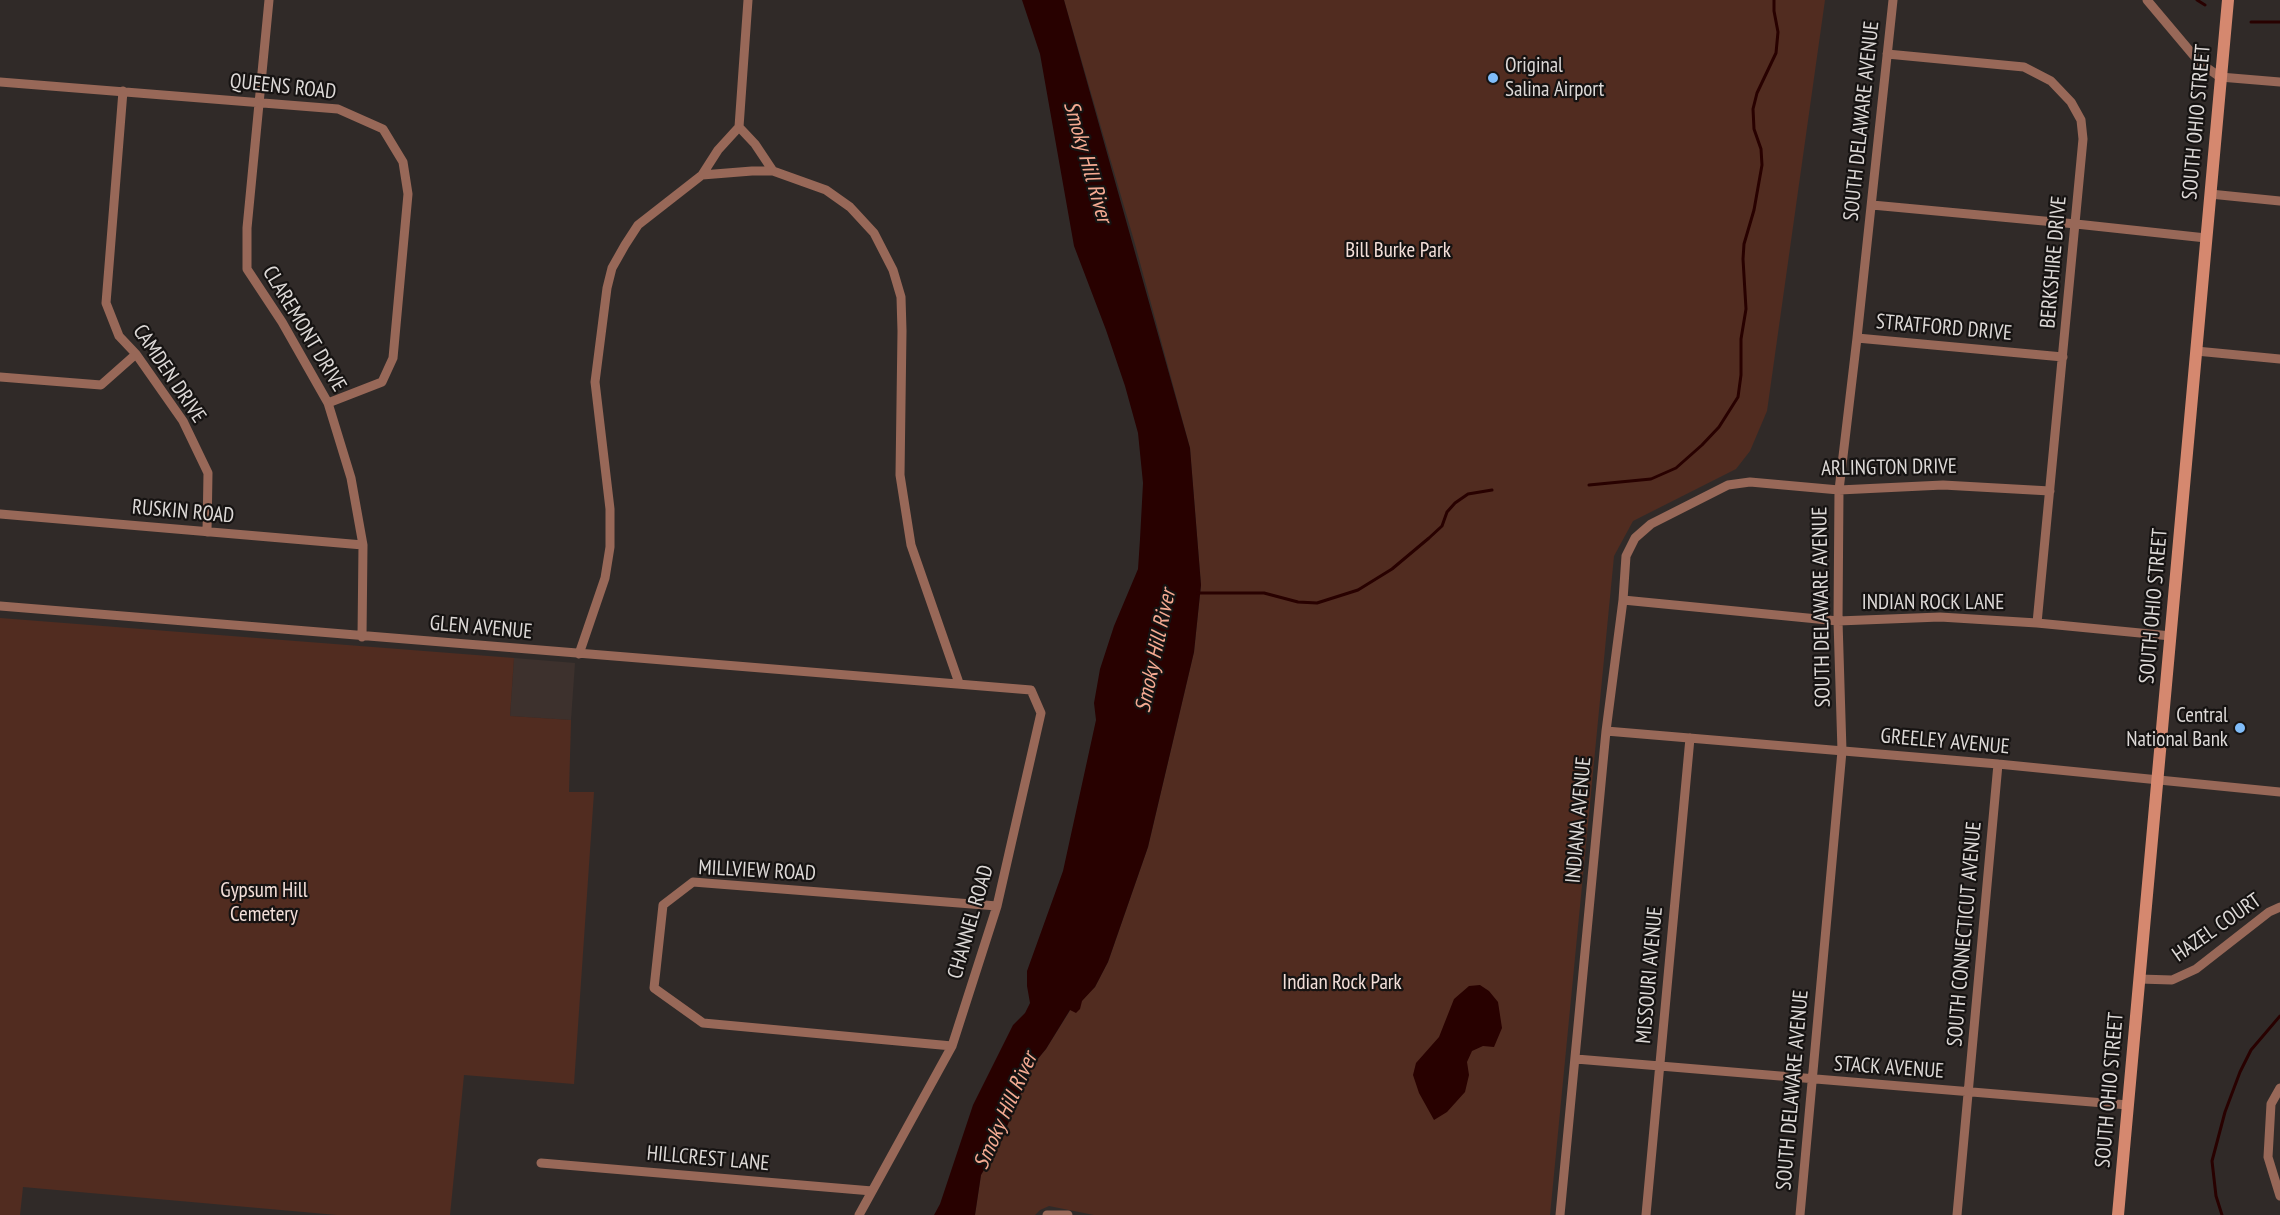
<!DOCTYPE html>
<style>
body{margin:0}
canvas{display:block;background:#302a28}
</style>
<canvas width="2280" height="1215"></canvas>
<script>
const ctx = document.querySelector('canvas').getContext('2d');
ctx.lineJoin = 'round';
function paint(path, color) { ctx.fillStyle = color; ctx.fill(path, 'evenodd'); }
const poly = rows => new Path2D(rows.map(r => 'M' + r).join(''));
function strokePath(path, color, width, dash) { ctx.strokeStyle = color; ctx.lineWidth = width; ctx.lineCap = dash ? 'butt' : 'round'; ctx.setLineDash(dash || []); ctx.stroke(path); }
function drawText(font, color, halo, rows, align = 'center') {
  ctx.font = font + ' "PT Sans Narrow",sans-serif'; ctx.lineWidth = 4.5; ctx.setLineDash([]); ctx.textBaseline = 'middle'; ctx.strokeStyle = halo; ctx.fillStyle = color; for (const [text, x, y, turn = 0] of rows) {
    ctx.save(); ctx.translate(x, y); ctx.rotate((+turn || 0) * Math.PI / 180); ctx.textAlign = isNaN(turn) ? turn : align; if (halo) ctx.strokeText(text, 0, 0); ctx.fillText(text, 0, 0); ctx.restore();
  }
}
const built = poly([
 [514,658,575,663,571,720,510,716]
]);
const green = poly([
 [1064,0,1825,0,1767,411,1750,451,1736,469,1633,521,1614,556,1550,1215,1094,1215,1049,1206,1040,1210,1035,1215,975,1215,981,1175,1001,1141,1032,1066,1046,1049,1071,1009,1095,987,1108,962,1148,847,1194,652,1201,585,1190,448,1135,244],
 [0,618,514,658,510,716,571,720,569,792,594,792,574,1084,464,1075,450,1215,337,1215,23,1187,20,1215,0,1215]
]);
const water = poly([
 [1022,0,1064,0,1190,448,1201,585,1194,652,1148,847,1108,962,1095,987,1082,1001,1080,1009,1076,1013,1070,1010,1046,1049,1032,1066,1001,1141,981,1175,975,1215,934,1215,940,1204,973,1105,1013,1025,1025,1013,1030,1003,1027,986,1027,971,1063,871,1096,720,1094,703,1100,669,1114,626,1138,569,1140,539,1143,483,1138,433,1125,386,1106,330,1074,246,1040,54],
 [1480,985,1489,991,1498,1002,1502,1028,1494,1047,1483,1046,1472,1051,1467,1062,1469,1075,1465,1092,1447,1112,1434,1120,1419,1093,1413,1075,1416,1063,1439,1037,1454,999,1469,986]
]);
const stream = poly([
 [2197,0,2205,5],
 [2251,22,2280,22],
 [1589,485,1651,479,1676,468,1702,445,1719,427,1738,397,1741,375,1741,339,1746,309,1743,259,1744,244,1754,210,1762,165,1761,149,1754,129,1753,109,1757,93,1776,53,1778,32,1774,11,1774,0],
 [1198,593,1264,593,1298,602,1317,603,1358,590,1392,569,1429,538,1442,526,1447,512,1455,503,1468,494,1492,490],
 [2222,1215,2216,1196,2212,1161,2225,1112,2240,1072,2251,1050,2280,1016]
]);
const minor = poly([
 [269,0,247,228,247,269,282,322,328,403,351,478,363,545,362,637],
 [2147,0,2200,63,2220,77,2280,82],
 [1887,54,2024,67,2051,81,2071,102,2081,120,2083,139,2037,623],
 [0,82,338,109,383,129,403,162,408,194,393,358,382,382,328,403],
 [123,91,106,303,119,336,136,354,183,421,208,473,207,532],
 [739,127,748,0],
 [702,175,718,150,739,127,755,144,773,171],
 [2210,194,2280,201],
 [1872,205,2076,224,2206,238],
 [1857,338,2063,357],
 [2196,351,2280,359],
 [0,377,101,385,136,354],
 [0,514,363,545],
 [1623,600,1838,621,1940,617,2037,623,2171,636],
 [0,606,1031,690,1041,713,997,906,952,1046,859,1215],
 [579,654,605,578,610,547,610,509,595,382,607,288,612,268,625,245,638,225,702,175,752,171,773,171,826,190,850,207,874,233,893,270,901,297,902,331,900,475,911,545,959,683],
 [1606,731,1998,764,2280,792],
 [2139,979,2172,980,2196,969,2269,912,2280,907],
 [952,1046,703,1023,654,988,663,905,693,882,997,906],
 [1576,1059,2128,1105],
 [2280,1088,2271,1104,2268,1157,2280,1196],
 [541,1163,872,1191],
 [1047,1215,1068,1215],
 [1560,1215,1606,731,1623,600,1626,556,1635,538,1651,524,1728,485,1750,482,1839,490,1943,485,2050,491],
 [1646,1215,1690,738],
 [1800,1215,1842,751,1838,621,1839,490,1857,338,1893,0],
 [1957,1215,1998,764]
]);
const secondary = poly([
 [2118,1215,2228,0]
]);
const markers = [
 [1493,78,6,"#80bdfa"],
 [2240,728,6,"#80bdfa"]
];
const poiNames = [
 ["Original",1505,66],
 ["Salina Airport",1505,90],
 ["Central",2228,716,"right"],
 ["National Bank",2228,740,"right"]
];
const streetNames = [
 ["QUEENS ROAD",283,87,6],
 ["SOUTH DELAWARE AVENUE",1862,121,-84],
 ["SOUTH OHIO STREET",2197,122,-85],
 ["BERKSHIRE DRIVE",2054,262,-85],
 ["STRATFORD DRIVE",1944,328,5],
 ["CLAREMONT DRIVE",304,329,59],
 ["CAMDEN DRIVE",169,374,56],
 ["ARLINGTON DRIVE",1889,468,-1],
 ["RUSKIN ROAD",183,512,5],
 ["INDIAN ROCK LANE",1933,603],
 ["SOUTH OHIO STREET",2154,606,-85],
 ["SOUTH DELAWARE AVENUE",1822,607,-91],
 ["GLEN AVENUE",481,628,5],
 ["GREELEY AVENUE",1945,742,5],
 ["INDIANA AVENUE",1579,820,-85],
 ["MILLVIEW ROAD",757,871,3],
 ["CHANNEL ROAD",971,922,-74],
 ["HAZEL COURT",2217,928,-35],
 ["SOUTH CONNECTICUT AVENUE",1965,934,-85],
 ["MISSOURI AVENUE",1650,975,-85],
 ["STACK AVENUE",1889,1068,4],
 ["SOUTH DELAWARE AVENUE",1793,1090,-85],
 ["SOUTH OHIO STREET",2110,1090,-85],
 ["HILLCREST LANE",708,1159,5]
];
const parkNames = [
 ["Bill Burke Park",1398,251],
 ["Gypsum Hill",264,891],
 ["Cemetery",264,915],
 ["Indian Rock Park",1342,983]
];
const waterNames = [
 ["Smoky Hill River",1087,162,74],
 ["Smoky Hill River",1156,651,-78],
 ["Smoky Hill River",1006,1111,-66]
];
paint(built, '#3d312d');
paint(green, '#512c20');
paint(water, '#280100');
strokePath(stream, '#280100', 3);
strokePath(minor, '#986858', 9);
strokePath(secondary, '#d5886f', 12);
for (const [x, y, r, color] of markers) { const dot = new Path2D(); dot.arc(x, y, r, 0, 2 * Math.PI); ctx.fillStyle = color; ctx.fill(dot); strokePath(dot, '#161312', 2); }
drawText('21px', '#ddd9d7', '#161312', poiNames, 'left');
drawText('21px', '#ddd9d7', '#161312', streetNames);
drawText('21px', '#f3dfd9', '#161312', parkNames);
drawText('italic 22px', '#f5aa92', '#161312', waterNames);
</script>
